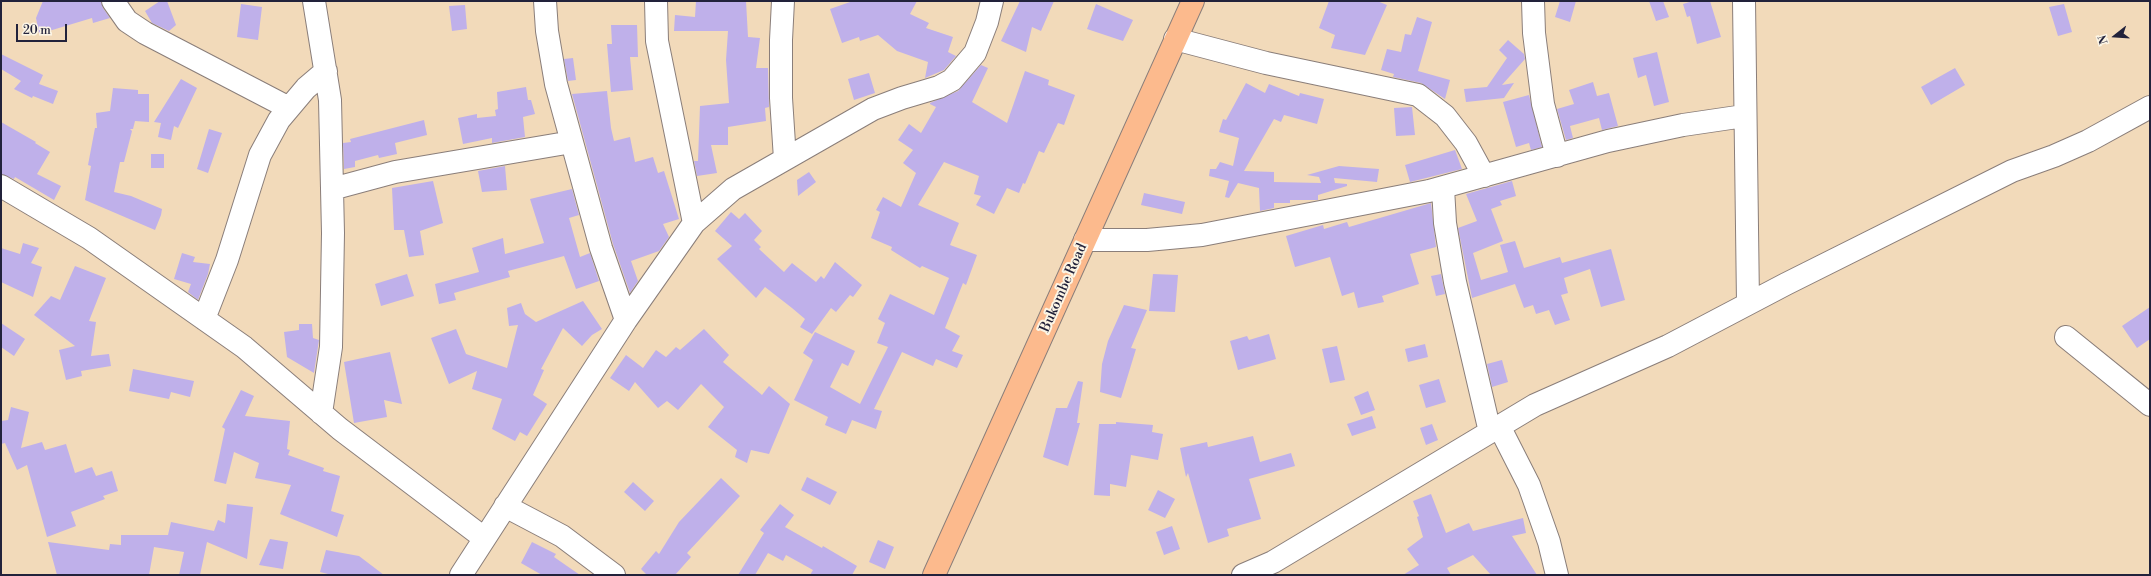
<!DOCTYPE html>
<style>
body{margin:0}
#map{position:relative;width:2151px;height:576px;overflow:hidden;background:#f2daba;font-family:"Libre Bodoni",serif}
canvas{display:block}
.frame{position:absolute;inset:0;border:2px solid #22223b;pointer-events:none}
.north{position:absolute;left:2095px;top:16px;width:40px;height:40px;-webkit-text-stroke:3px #fcf5e5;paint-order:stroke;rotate:253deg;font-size:11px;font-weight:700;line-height:16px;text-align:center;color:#22223b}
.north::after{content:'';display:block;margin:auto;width:14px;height:18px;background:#22223b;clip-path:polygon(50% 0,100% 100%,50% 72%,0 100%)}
.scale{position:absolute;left:16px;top:24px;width:51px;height:18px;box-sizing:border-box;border:2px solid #22223b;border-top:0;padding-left:5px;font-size:12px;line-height:14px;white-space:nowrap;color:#22223b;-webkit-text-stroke:3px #fcf5e5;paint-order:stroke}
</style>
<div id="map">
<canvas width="2151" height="576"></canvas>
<div class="frame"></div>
<div class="north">N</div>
<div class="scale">20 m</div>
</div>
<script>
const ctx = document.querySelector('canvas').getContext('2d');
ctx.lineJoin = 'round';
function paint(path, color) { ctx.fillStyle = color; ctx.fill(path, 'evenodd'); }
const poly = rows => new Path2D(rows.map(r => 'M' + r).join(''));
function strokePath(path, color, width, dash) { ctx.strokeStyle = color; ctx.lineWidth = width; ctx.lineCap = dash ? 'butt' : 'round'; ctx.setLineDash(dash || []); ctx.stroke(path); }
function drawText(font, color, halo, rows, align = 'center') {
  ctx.font = font + ' "Libre Bodoni",serif'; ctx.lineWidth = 4; ctx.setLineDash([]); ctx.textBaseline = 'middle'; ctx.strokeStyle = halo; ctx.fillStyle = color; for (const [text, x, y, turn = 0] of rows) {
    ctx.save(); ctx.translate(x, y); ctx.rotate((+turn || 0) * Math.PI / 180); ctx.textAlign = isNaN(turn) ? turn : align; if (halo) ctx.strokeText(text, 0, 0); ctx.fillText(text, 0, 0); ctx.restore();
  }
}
const building = poly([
 [43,1,101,1,103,8,110,18,93,23,92,18,39,34,36,18],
 [160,1,167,1,176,25,169,31,152,23,145,11],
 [696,1,746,1,748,37,760,38,756,68,768,68,769,107,765,108,766,121,728,127,728,145,711,145,717,173,697,176,694,161,698,161,700,106,729,103,726,60,728,31,674,31,675,15,695,17],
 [853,1,917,1,910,14,929,23,926,28,953,37,948,52,956,56,944,70,925,78,928,62,897,51,878,35,860,41,859,37,842,43,830,9],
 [1020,1,1054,1,1041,31,1032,27,1026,52,1001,41],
 [1329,1,1377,1,1387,5,1365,55,1331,48,1335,35,1319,28],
 [1560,1,1576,1,1570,22,1555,17],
 [1649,1,1663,1,1669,17,1656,21],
 [1693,1,1710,1,1721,37,1697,44,1690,16,1687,17,1683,4],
 [241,4,262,7,258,40,237,37],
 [1096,4,1133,20,1123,41,1087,29],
 [2064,4,2072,32,2058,36,2049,7],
 [465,5,467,29,452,31,449,6],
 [1417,17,1432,22,1418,71,1450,80,1445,99,1421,83,1393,77,1394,74,1381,70,1387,49,1401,52,1405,34,1411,35],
 [611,25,637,25,638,57,630,57,633,90,611,92,607,44,612,44],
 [1508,40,1524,54,1525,59,1502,85,1514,83,1504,98,1466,102,1464,89,1487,87,1507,58,1499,50],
 [1657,52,1669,102,1654,106,1646,75,1638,78,1633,58],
 [1,54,43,75,39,84,58,91,53,104,33,96,32,98,14,89,21,81,1,69],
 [573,58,576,80,568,81,564,59],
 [981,65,988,68,972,102,1007,123,1025,71,1049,80,1048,85,1075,95,1064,125,1058,123,1044,153,1039,151,1025,184,1023,183,1019,193,1007,188,994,214,976,205,981,196,974,194,979,176,944,162,918,205,959,223,950,245,977,255,966,285,963,283,945,328,960,336,952,351,963,355,957,368,936,359,933,366,902,352,874,409,882,411,876,429,852,420,846,434,825,425,828,417,794,400,813,360,803,353,815,332,855,351,848,366,842,363,830,387,860,404,888,347,877,343,885,323,878,319,890,294,934,315,949,278,922,266,920,268,891,250,892,247,871,238,880,212,876,210,883,197,901,207,916,173,903,163,913,150,898,140,909,124,921,133,936,107,930,104,930,103,958,91],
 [1955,68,1965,85,1931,105,1921,87],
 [869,73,875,93,854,100,848,79],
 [181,79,197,88,178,128,174,126,171,140,158,137,161,123,154,122],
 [1593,82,1597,96,1609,93,1618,126,1602,130,1599,118,1570,126,1573,138,1566,140,1557,109,1574,104,1569,90],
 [1246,83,1265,93,1269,84,1299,96,1300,93,1324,99,1317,124,1284,115,1281,122,1274,119,1244,171,1274,172,1274,182,1321,183,1319,177,1307,175,1339,166,1379,169,1377,182,1334,178,1335,183,1347,184,1347,186,1318,195,1318,200,1290,200,1290,203,1274,203,1274,208,1260,211,1259,188,1238,183,1229,198,1225,197,1229,181,1209,176,1210,169,1216,169,1220,162,1233,166,1239,138,1219,132,1223,119,1226,120],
 [526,87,528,100,531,100,535,114,523,117,525,137,492,143,492,138,463,144,458,118,477,114,477,118,496,116,495,110,498,109,497,92],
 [113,88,138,90,138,94,149,94,149,122,135,121,133,129,130,129,132,131,124,162,120,162,114,192,131,196,162,209,161,215,155,230,85,200,91,166,88,165,95,128,97,128,96,113,110,111],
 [607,91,611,128,614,141,630,137,635,162,653,157,658,173,664,171,679,219,663,224,669,237,659,251,631,261,638,281,630,293,613,244,572,94],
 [1529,95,1542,147,1531,150,1529,143,1516,147,1503,102],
 [1412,107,1415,135,1396,136,1394,108],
 [424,120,427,135,395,143,397,154,379,158,378,155,355,161,355,167,344,169,343,143,351,142,350,139],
 [1,122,36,142,35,143,50,152,37,174,61,186,54,200,15,177,14,179,1,174],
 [209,129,222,133,208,173,197,169],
 [1455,150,1462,169,1410,182,1405,165],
 [151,154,164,154,164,168,151,168],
 [505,166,507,190,482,192,478,171],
 [809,172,816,182,798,196,797,180],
 [433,181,443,223,420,231,424,255,409,257,404,230,394,230,392,188],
 [1512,181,1516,196,1500,201,1502,205,1491,209,1503,241,1473,253,1481,280,1508,272,1500,245,1515,241,1524,268,1560,257,1562,263,1611,249,1625,300,1601,307,1590,269,1564,278,1568,293,1561,295,1570,320,1555,325,1549,310,1536,314,1533,305,1524,308,1515,284,1472,298,1458,228,1477,221,1466,194],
 [572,189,579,215,569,218,580,257,590,253,599,281,576,289,564,256,508,271,510,277,454,293,456,300,439,304,435,284,479,272,472,248,503,238,505,254,544,243,530,199],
 [1144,193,1185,202,1182,214,1141,205],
 [1431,203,1436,247,1410,254,1419,284,1382,296,1384,302,1358,308,1354,292,1342,296,1330,257,1295,267,1286,236,1323,225,1324,229,1347,222,1349,227],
 [731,212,739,219,745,213,762,231,754,240,761,247,759,249,784,272,792,263,816,282,821,276,824,279,835,262,862,285,853,297,850,295,836,312,831,308,812,334,800,327,805,319,792,308,765,287,756,298,717,259,732,246,715,231],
 [23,243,39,248,31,263,42,267,33,297,1,282,1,248,20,254],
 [182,253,195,257,193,262,210,264,208,274,198,300,188,292,191,284,174,279],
 [75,266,106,278,89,321,96,322,91,356,109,354,111,366,81,371,82,376,66,380,59,350,75,346,34,315,51,296,60,300],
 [407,274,414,296,381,306,375,284],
 [1153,274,1178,275,1175,312,1149,311],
 [1441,274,1445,294,1436,296,1431,276],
 [583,301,602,329,592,335,582,346,563,328,541,369,544,370,533,395,547,404,527,436,520,432,515,441,492,429,502,399,472,389,477,371,449,384,431,338,456,329,466,354,507,368,518,325,509,326,507,308,521,303,525,314,536,322],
 [1124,305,1147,310,1131,348,1136,349,1121,398,1100,392,1102,364,1108,341],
 [2150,307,2150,339,2137,348,2122,326],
 [1,323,25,339,14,356,1,347],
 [299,324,312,324,313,338,319,340,314,373,287,357,284,332,299,330],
 [704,329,729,355,723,362,762,395,769,386,790,404,769,454,751,450,747,463,735,457,737,450,708,427,724,407,701,384,678,410,667,401,658,408,635,382,629,391,610,378,626,355,643,368,656,350,666,357,676,347,680,350],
 [1269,334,1276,359,1238,370,1230,341,1247,336,1249,340],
 [1425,344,1428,357,1408,362,1405,349],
 [1337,346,1345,380,1330,383,1322,349],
 [390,352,402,404,384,400,387,417,354,423,344,362],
 [1502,360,1508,382,1492,387,1487,364],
 [133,369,194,381,190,397,171,392,169,399,129,391],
 [1439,379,1446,402,1426,408,1419,385],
 [1078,381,1083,382,1077,423,1080,423,1068,466,1043,457,1056,408,1067,408],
 [241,390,254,396,245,416,290,421,287,449,290,450,288,455,324,468,323,471,340,476,331,511,344,515,337,537,280,514,291,485,255,478,259,463,234,452,226,484,214,481,225,429,222,427],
 [1368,391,1375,410,1361,415,1354,397],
 [11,407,29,412,21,448,42,442,45,450,66,444,75,473,92,467,96,476,112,471,118,491,103,496,105,499,71,512,76,526,47,537,27,465,17,470,5,443,1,444,1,421,8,420],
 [1372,416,1376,428,1352,436,1347,424],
 [1116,422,1153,425,1152,432,1163,434,1158,460,1131,455,1126,487,1110,484,1110,496,1094,495,1099,424,1116,424],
 [1432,424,1438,440,1426,445,1420,428],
 [1253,436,1260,462,1291,453,1295,466,1249,479,1261,519,1227,529,1229,536,1208,543,1188,473,1186,477,1180,448,1207,442,1208,447],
 [807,477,837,492,830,505,801,490],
 [721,478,740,496,687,553,691,557,675,575,647,575,641,569,656,551,659,554,679,522],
 [633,482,654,501,645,511,624,492],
 [1158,490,1175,499,1165,518,1148,510],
 [1431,494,1446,533,1469,523,1473,531,1523,518,1526,533,1512,536,1537,575,1491,575,1473,555,1447,568,1451,575,1403,575,1419,565,1407,549,1423,537,1417,517,1419,516,1413,501],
 [227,504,253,507,247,559,207,542,200,575,179,575,184,552,154,547,149,575,57,575,48,542,109,550,110,544,121,545,121,535,168,535,171,522,214,531,218,520,225,523],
 [780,504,794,515,785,527,822,548,823,546,857,566,852,575,810,575,813,570,786,555,783,561,768,553,755,575,738,575,764,533,760,530],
 [1172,526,1180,549,1164,555,1156,532],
 [270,539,288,542,283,569,259,565],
 [878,540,894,547,885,569,869,562],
 [532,542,556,554,554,557,580,575,542,575,521,563],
 [326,550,359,556,384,575,332,575,320,572]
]);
const minor = poly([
 [113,1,127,21,145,33,289,108],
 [314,1,330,100,333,233,331,347,321,413],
 [545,1,547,31,556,84,601,248,626,320],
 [656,1,657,41,694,223],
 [783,1,781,40,781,98,785,159],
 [1533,1,1534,33,1543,104,1557,156],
 [1744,1,1748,303],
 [1175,39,1266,63,1418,95,1445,116,1466,143,1484,176],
 [1,186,89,238,244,347,340,429,484,538],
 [1443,188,1445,223,1455,282,1490,432],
 [332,189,395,172,572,142],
 [1085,240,1147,240,1202,235,1429,191,1608,141,1683,125,1744,116],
 [204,319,227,260,260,155,279,120,306,88,326,71],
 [2066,337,2150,405],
 [1499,426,1529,485,1549,542,1557,575],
 [505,506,562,536,614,575],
 [461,575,626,320,694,223,733,189,873,109,902,98,939,87,952,80,975,53,987,22,992,1],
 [1243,575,1273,562,1535,405,1668,346,1786,284,2012,171,2054,156,2088,141,2150,107]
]);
const major = poly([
 [934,575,1193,1]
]);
const streetNames = [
 ["Bukombe Road",1064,288,-66]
];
paint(building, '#bfb0ea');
strokePath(minor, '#8a7e7a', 24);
strokePath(major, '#8a7e7a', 24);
strokePath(minor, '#fff', 22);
strokePath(major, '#fcba8d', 22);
drawText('14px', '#22223b', '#fcf5e5', streetNames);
</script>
